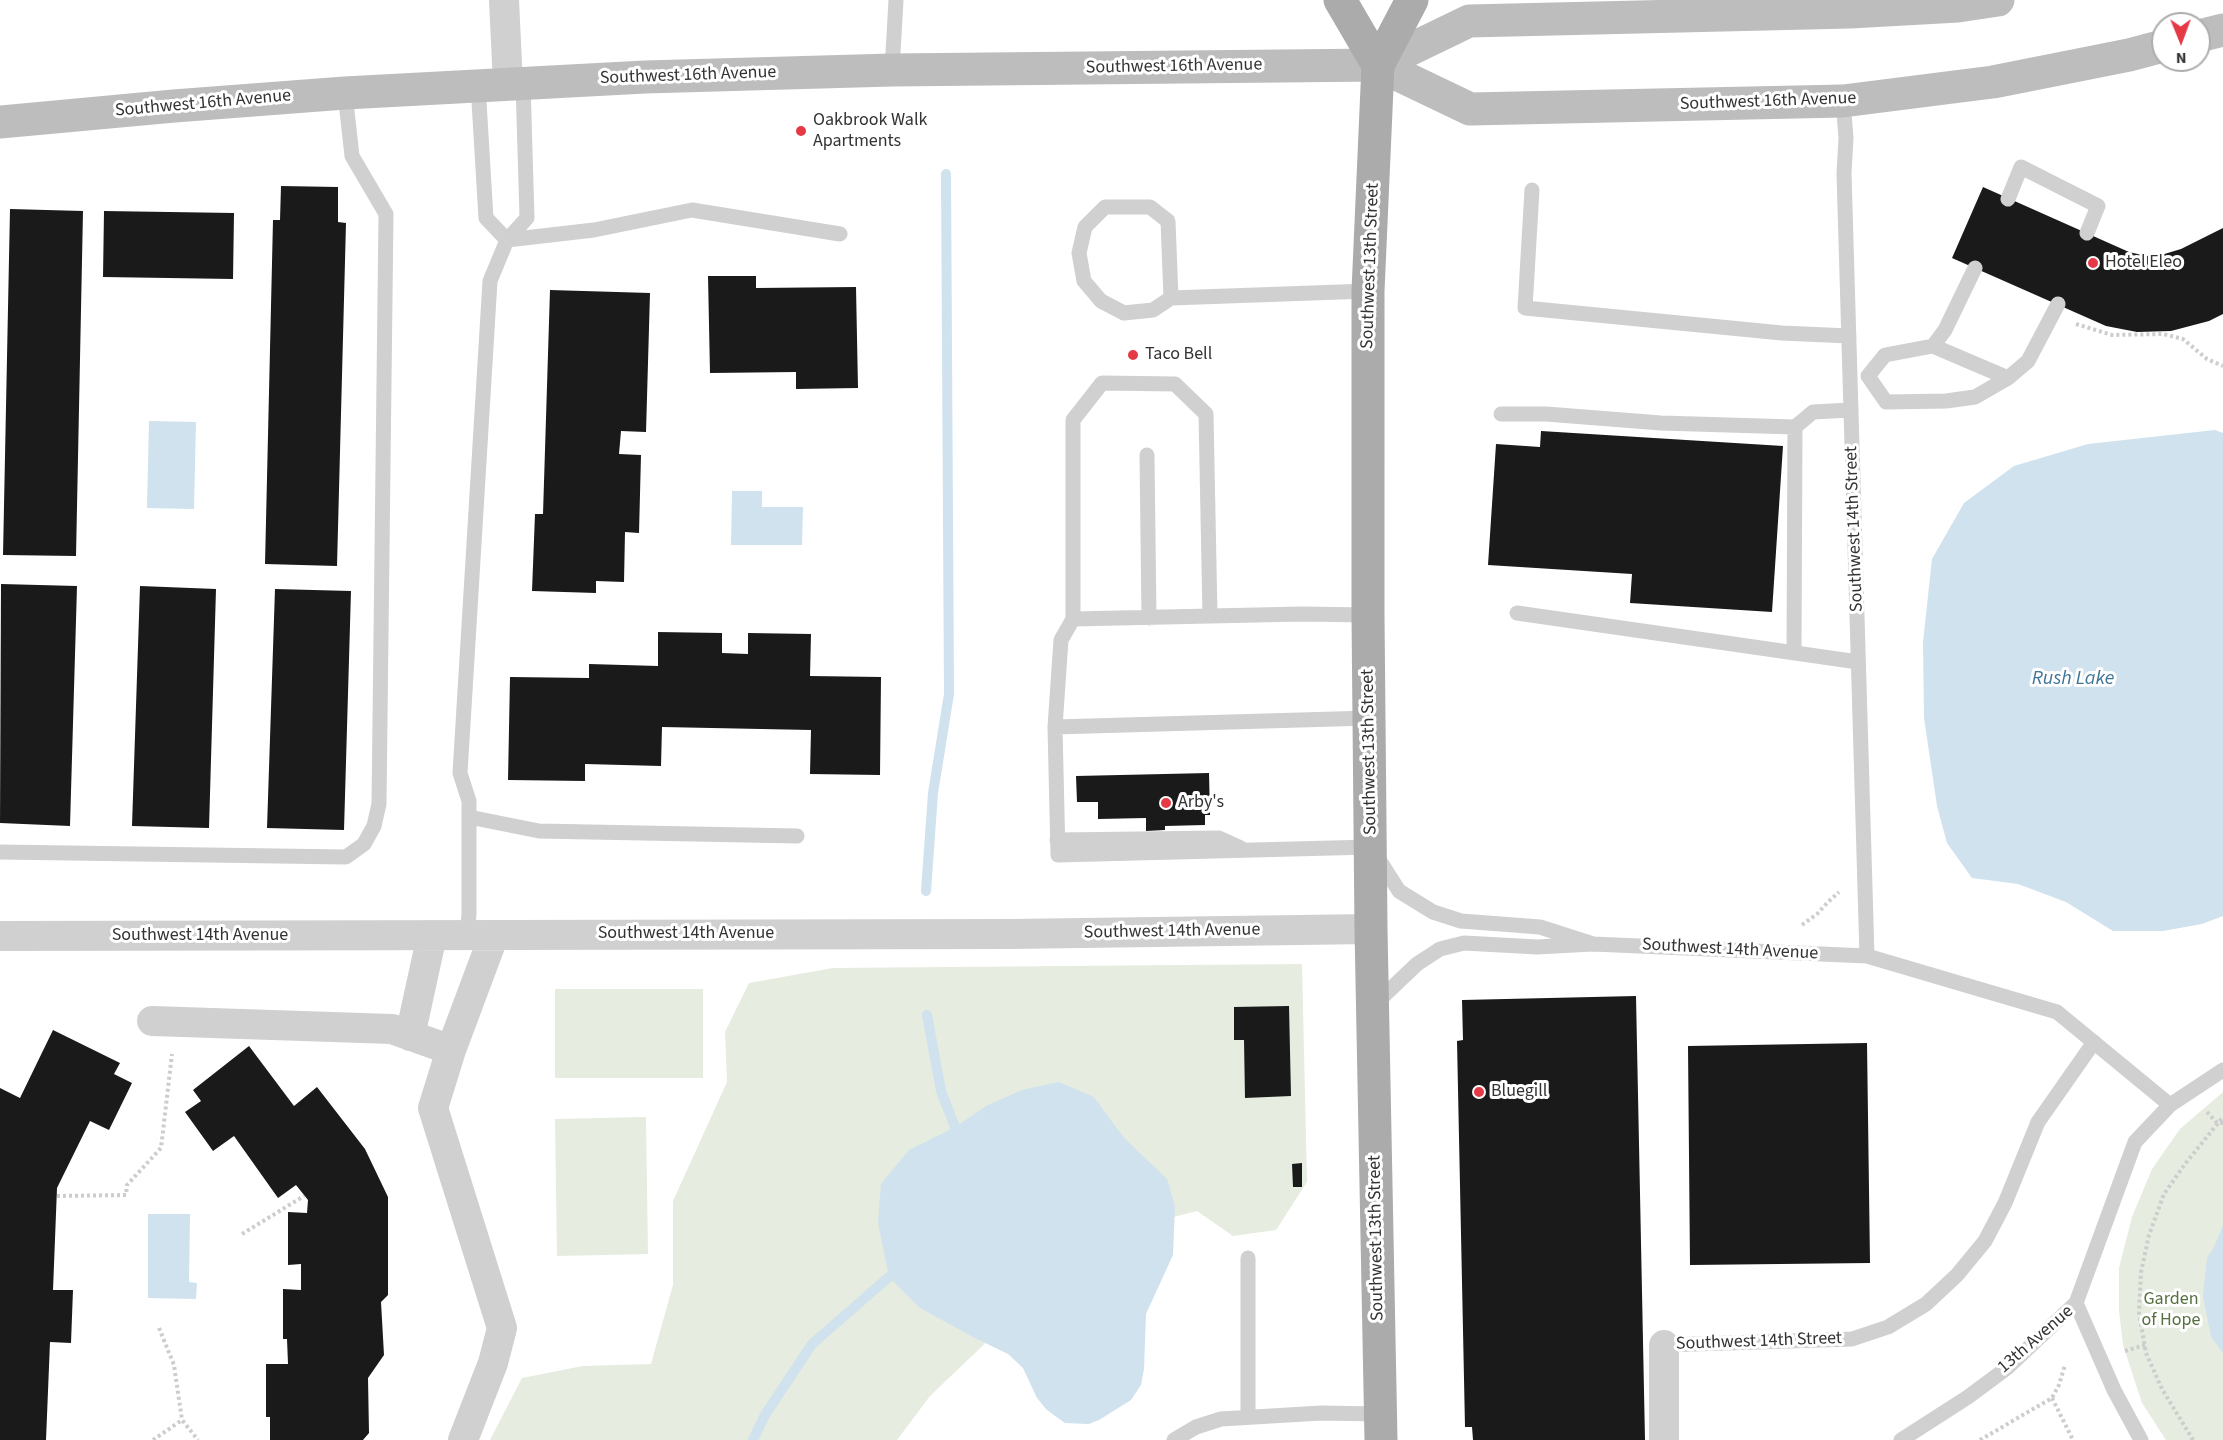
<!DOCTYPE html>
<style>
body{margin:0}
#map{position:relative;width:2223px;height:1440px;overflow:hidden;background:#fff;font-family:"Source Sans 3",sans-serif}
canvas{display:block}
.north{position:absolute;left:2151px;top:12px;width:60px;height:60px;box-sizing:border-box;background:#fff;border:2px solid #adadad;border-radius:50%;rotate:179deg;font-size:16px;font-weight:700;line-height:24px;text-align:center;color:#333}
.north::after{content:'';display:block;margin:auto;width:21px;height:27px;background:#e63946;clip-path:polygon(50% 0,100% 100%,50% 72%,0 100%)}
</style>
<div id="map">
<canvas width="2223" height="1440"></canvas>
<div class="north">N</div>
</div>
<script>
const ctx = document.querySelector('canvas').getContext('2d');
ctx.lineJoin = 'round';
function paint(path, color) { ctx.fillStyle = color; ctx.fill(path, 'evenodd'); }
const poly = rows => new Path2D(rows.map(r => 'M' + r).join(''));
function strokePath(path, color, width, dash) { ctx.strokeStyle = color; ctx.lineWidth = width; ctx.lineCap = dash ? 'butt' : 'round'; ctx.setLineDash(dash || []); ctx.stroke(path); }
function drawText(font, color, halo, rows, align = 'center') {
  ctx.font = font + ' "Source Sans 3",sans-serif'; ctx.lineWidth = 6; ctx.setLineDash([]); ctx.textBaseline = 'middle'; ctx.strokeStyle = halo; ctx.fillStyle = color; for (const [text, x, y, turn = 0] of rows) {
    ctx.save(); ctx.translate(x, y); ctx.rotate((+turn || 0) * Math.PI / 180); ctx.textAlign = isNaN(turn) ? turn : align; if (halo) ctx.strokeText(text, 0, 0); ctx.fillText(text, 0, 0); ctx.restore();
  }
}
const green = poly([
 [1302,964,1307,1182,1276,1230,1233,1236,1197,1211,1118,1231,995,1334,930,1396,897,1440,490,1440,522,1378,583,1366,651,1364,673,1285,673,1201,727,1082,725,1032,749,983,833,968],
 [555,989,703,989,703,1078,555,1078],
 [2223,1092,2223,1440,2166,1440,2142,1403,2123,1345,2119,1311,2119,1268,2132,1217,2152,1169,2180,1129],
 [646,1117,648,1254,557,1256,555,1119]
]);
const water = poly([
 [149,421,196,422,194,509,147,508],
 [2215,430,2223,433,2223,916,2202,924,2163,931,2113,931,2066,902,2018,884,1972,878,1947,843,1937,806,1924,718,1923,642,1932,559,1964,503,2014,466,2088,444],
 [732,491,762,491,762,507,803,507,802,545,731,545],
 [1059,1082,1094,1097,1124,1138,1167,1179,1175,1206,1173,1255,1146,1314,1144,1369,1141,1385,1131,1400,1099,1420,1089,1424,1065,1423,1055,1416,1046,1409,1037,1398,1023,1368,1008,1354,971,1336,920,1308,889,1277,878,1223,881,1184,909,1150,955,1127,988,1105,1022,1090],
 [148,1214,190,1214,189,1282,197,1283,196,1299,148,1298],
 [2223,1225,2223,1353,2211,1337,2203,1295,2207,1258,2214,1247]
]);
const stream = poly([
 [926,891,933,793,949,694,946,174],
 [927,1015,941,1091,955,1127],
 [753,1440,765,1415,812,1344,889,1277]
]);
const building = poly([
 [281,186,338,187,338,222,346,223,337,566,265,564,273,220,280,220],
 [1983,187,2129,252,2146,256,2161,255,2181,249,2223,228,2223,314,2209,321,2171,331,2137,332,2106,326,1952,258],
 [10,209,83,211,76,556,3,555],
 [104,211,234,213,233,279,103,277],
 [708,276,756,276,756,288,856,287,858,388,796,389,796,372,710,373],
 [550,290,650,293,646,432,621,431,619,454,641,455,639,533,625,532,624,582,596,581,596,593,532,591,535,514,543,514],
 [1541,431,1783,446,1772,612,1630,603,1632,574,1488,565,1496,444,1540,447],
 [1,584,77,586,70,826,0,823],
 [140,586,216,589,209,828,132,826],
 [275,589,351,591,344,830,267,828],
 [658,632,722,633,722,653,748,654,748,633,811,634,810,676,881,677,880,775,810,774,811,730,662,727,661,766,585,764,585,781,508,780,510,677,589,678,589,664,658,666],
 [1209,773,1210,815,1205,815,1205,825,1165,826,1165,830,1146,831,1146,818,1098,819,1098,802,1077,802,1076,776],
 [1636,996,1645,1440,1473,1440,1472,1427,1465,1427,1457,1041,1463,1040,1462,1000],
 [1289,1006,1291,1096,1245,1098,1244,1040,1234,1040,1234,1007],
 [53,1030,120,1063,114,1074,132,1083,109,1130,90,1121,57,1188,53,1290,73,1290,71,1343,50,1342,46,1440,0,1440,0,1088,20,1098],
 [1867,1043,1870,1263,1690,1265,1688,1046],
 [249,1046,294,1106,317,1087,365,1149,388,1197,388,1295,381,1302,384,1355,368,1378,369,1433,363,1440,270,1440,270,1417,266,1417,266,1364,288,1364,287,1339,283,1339,283,1289,301,1290,301,1264,288,1265,288,1212,307,1213,308,1200,296,1185,278,1198,234,1136,213,1151,185,1112,201,1101,193,1090],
 [1302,1163,1302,1187,1293,1187,1292,1164]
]);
const path = poly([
 [2076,324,2112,335,2163,334,2183,339,2207,359,2223,366],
 [1802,925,1817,914,1828,902,1839,892],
 [2207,1112,2217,1123,2223,1123],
 [57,1196,126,1195,127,1185,161,1148,172,1054],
 [242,1234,304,1196],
 [159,1328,174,1365,182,1420],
 [2125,1351,2145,1345],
 [2052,1398,2073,1440],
 [153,1440,182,1420,198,1440],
 [1980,1440,2052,1398,2059,1385,2065,1365],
 [2193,1440,2162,1389,2146,1353,2139,1313,2141,1272,2149,1235,2164,1194,2185,1164,2223,1117]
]);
const service = poly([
 [892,70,896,0],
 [478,85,486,218,507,240,527,218,523,83],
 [1843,101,1846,138,1844,173,1867,956],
 [1532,190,1525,308,1782,333,1849,336],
 [2008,199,2021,167,2098,206,2087,233],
 [1171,298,1168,221,1150,207,1105,207,1085,227,1079,253,1084,281,1101,301,1124,313,1153,310,1171,298,1368,291],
 [1933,346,1945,330,1975,268],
 [1868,376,1886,402,1946,401,1975,397,2008,378,2028,361,2058,304],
 [1868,376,1885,355,1933,346,2008,378],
 [1501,414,1546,414,1661,423,1795,427],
 [1147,455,1149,618],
 [1517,613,1858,662],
 [1210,616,1206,414,1175,384,1102,383,1073,420,1073,619,1061,640,1055,727,1058,855,1371,847,1399,891,1433,912,1461,921,1540,927,1593,944],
 [1073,619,1302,614,1368,615],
 [1794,653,1795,427,1813,412,1851,410],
 [1055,727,1370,718],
 [797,836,539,831,469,817,469,801,460,773,490,281,507,240,594,230,692,210,840,234],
 [1057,840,1219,838,1241,848],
 [0,852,346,857,364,844,374,826,379,804,386,214,352,156,345,93],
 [467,935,469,914,469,817],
 [1375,1004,1417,964,1440,949,1464,943,1537,947,1593,944,1867,956,2057,1012,2170,1105],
 [1248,1258,1248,1417],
 [2076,1303,2135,1142,2170,1105,2223,1070],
 [1664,1345,1852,1339,1888,1327,1926,1304,1957,1275,1985,1241,2005,1203,2038,1122,2094,1042],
 [1174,1440,1196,1427,1221,1419,1321,1413,1381,1414],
 [1901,1440,1968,1397,2007,1368,2076,1303,2114,1390,2141,1440]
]);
const minor = poly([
 [504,0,508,84],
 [0,936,1010,934,1371,929],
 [152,1021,392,1029,451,1050,433,1108,502,1328,493,1363,463,1440],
 [410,1036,432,935],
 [451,1050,494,935],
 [1664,1440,1664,1345]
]);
const secondary = poly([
 [2199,36,2223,30],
 [1378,65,1470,109,1843,101,1993,82,2129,55,2163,46],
 [0,122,174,106,345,93,645,77,892,70,1378,65,1469,21,1850,12,1958,6,1998,0]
]);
const primary = poly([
 [1340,0,1378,65],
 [1381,1440,1371,929,1368,615,1368,291,1378,65,1412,0]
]);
const markers = [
 [801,131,6,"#e63946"],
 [2093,263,6,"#e63946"],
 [1133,355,6,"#e63946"],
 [1166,803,6,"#e63946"],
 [1479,1092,6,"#e63946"]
];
const streetNames = [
 ["Southwest 16th Avenue",1174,67,-1],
 ["Southwest 16th Avenue",688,76,-2],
 ["Southwest 16th Avenue",1768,102,-2],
 ["Southwest 16th Avenue",203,104,-5],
 ["Southwest 13th Street",1371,266,-88],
 ["Southwest 14th Street",1855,529,-92],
 ["Southwest 13th Street",1370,752,-91],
 ["Southwest 14th Avenue",1172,932,-1],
 ["Southwest 14th Avenue",686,934],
 ["Southwest 14th Avenue",200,936],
 ["Southwest 14th Avenue",1730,950,3],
 ["Southwest 13th Street",1377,1238,-91],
 ["13th Avenue",2036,1340,-41],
 ["Southwest 14th Street",1759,1342,-2]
];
const poiNames = [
 ["Oakbrook Walk",813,121],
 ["Apartments",813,142],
 ["Hotel Eleo",2105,263],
 ["Taco Bell",1145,355],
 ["Arby's",1178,803],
 ["Bluegill",1491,1092]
];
const parkNames = [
 ["Garden",2171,1300],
 ["of Hope",2171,1321]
];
const waterNames = [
 ["Rush Lake",2073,680]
];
paint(green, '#e6ecdf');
paint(water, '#cfe2ee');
strokePath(stream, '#cfe2ee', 10);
paint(building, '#1a1a1a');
strokePath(path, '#cdcdcd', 4, [3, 3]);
strokePath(service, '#d0d0d0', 15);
strokePath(minor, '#d0d0d0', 30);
strokePath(secondary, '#bdbdbd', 33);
strokePath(primary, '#ababab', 33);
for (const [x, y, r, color] of markers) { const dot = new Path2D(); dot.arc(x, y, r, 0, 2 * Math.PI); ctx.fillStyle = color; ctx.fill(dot); strokePath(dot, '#fff', 2); }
drawText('18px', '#333', '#fff', streetNames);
drawText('18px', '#333', '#fff', poiNames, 'left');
drawText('18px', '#56703f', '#fff', parkNames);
drawText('italic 20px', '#3f7597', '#fff', waterNames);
</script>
